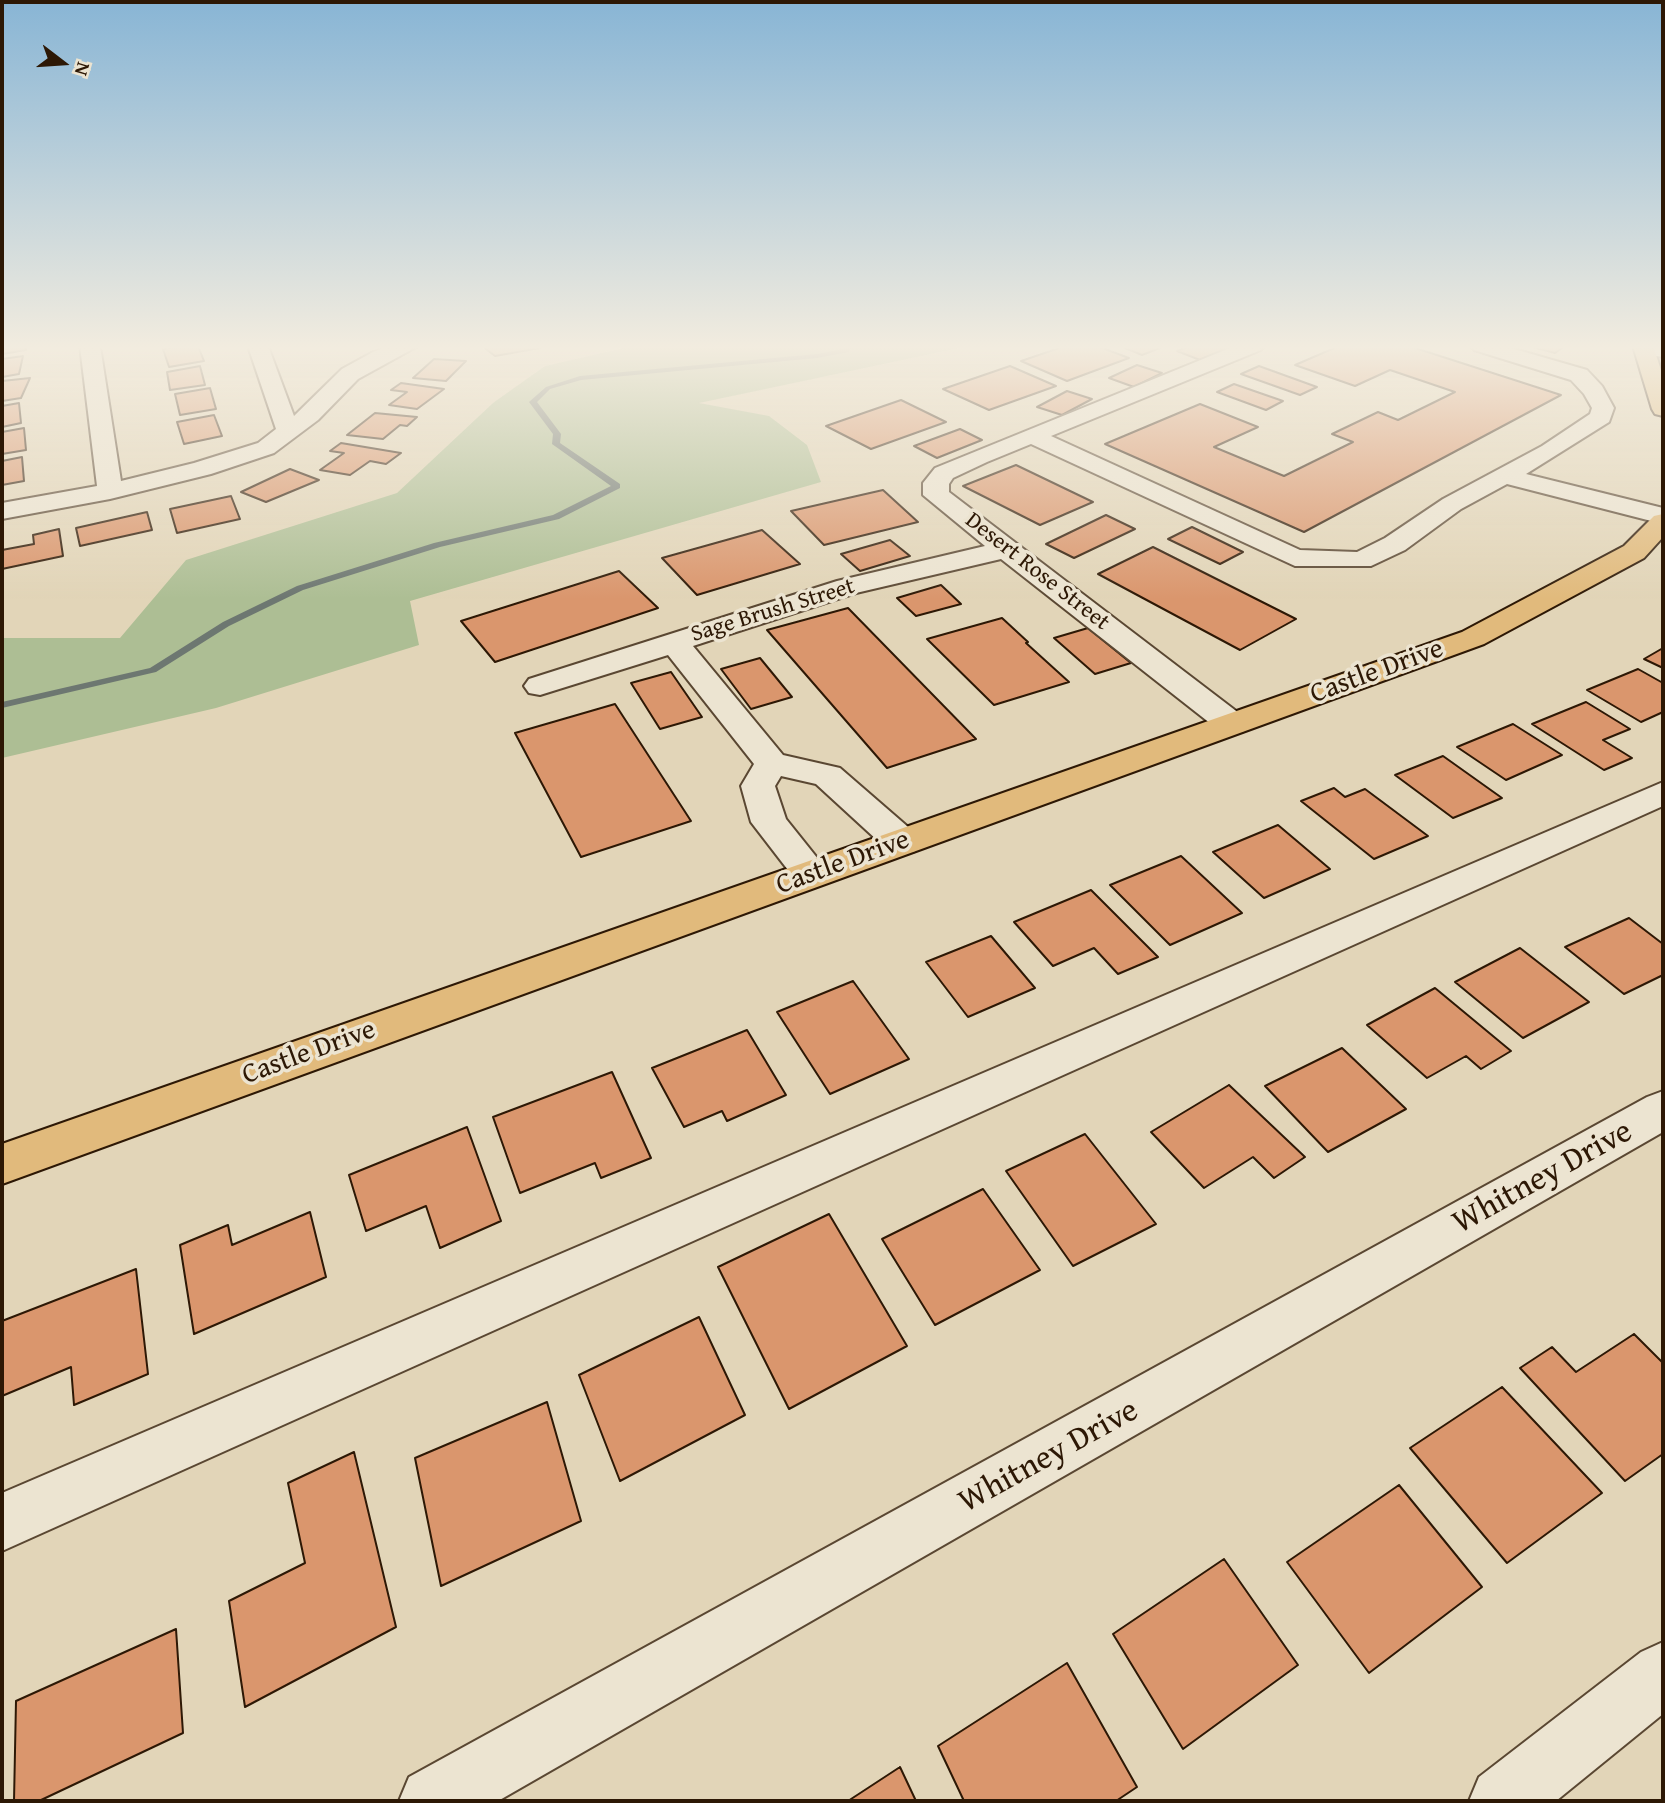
<!DOCTYPE html>
<style>
body{margin:0}
#map{position:relative;width:1665px;height:1803px;overflow:hidden;background:#e2d5b8;font-family:"Gentium Book Plus",serif}
canvas{display:block}
.frame{position:absolute;inset:0;border:4px solid #2d1805;pointer-events:none}
.north{position:absolute;left:28px;top:28px;width:70px;height:70px;-webkit-text-stroke:5px #ece4d1;paint-order:stroke;rotate:107deg;font-size:19px;font-weight:700;line-height:28px;text-align:center;color:#2d1805}
.north::after{content:'';display:block;margin:auto;width:24px;height:32px;background:#2d1805;clip-path:polygon(50% 0,100% 100%,50% 72%,0 100%)}
</style>
<div id="map">
<canvas width="1665" height="1803"></canvas>
<div class="frame"></div>
<div class="north">N</div>
</div>
<script>
const ctx = document.querySelector('canvas').getContext('2d');
ctx.lineJoin = 'round';
function paint(path, color) { ctx.fillStyle = color; ctx.fill(path, 'evenodd'); }
const poly = rows => new Path2D(rows.map(r => 'M' + r).join(''));
function strokePath(path, color, width, dash) { ctx.strokeStyle = color; ctx.lineWidth = width; ctx.lineCap = dash ? 'butt' : 'round'; ctx.setLineDash(dash || []); ctx.stroke(path); }
function drawText(font, color, halo, rows, align = 'center') {
  ctx.font = font + ' "Gentium Book Plus",serif'; ctx.lineWidth = 7; ctx.setLineDash([]); ctx.textBaseline = 'middle'; ctx.strokeStyle = halo; ctx.fillStyle = color; for (const [text, x, y, turn = 0] of rows) {
    ctx.save(); ctx.translate(x, y); ctx.rotate((+turn || 0) * Math.PI / 180); ctx.textAlign = isNaN(turn) ? turn : align; if (halo) ctx.strokeText(text, 0, 0); ctx.fillText(text, 0, 0); ctx.restore();
  }
}
const green = poly([
 [632,346,969,346,699,403,769,416,807,445,821,482,410,601,419,645,216,708,2,758,2,638,120,638,186,560,397,493,493,403,545,366]
]);
const stream = poly([
 [846,346,852,346,849,352,817,358,581,380,550,389,537,402,561,434,560,443,620,484,620,488,559,519,440,547,303,590,229,626,156,672,2,708,2,702,150,668,223,622,297,586,434,543,553,515,611,486,552,444,553,434,529,402,546,387,580,376,817,354,844,349,846,346]
]);
const building = poly([
 [2,346,26,346,26,350,2,354,2,346],
 [182,346,198,346,204,361,169,367,163,349,182,346],
 [482,346,538,346,540,348,495,356,482,346],
 [1065,346,1097,346,1129,358,1067,381,1021,361,1065,346],
 [1120,346,1165,346,1142,355,1120,346],
 [1190,346,1233,346,1200,360,1177,351,1190,346],
 [1339,346,1409,346,1561,395,1304,532,1105,444,1200,404,1258,427,1214,447,1284,476,1353,442,1332,434,1378,412,1398,420,1455,392,1390,370,1355,386,1295,365,1339,346],
 [1528,346,1565,346,1555,353,1528,346],
 [23,356,19,374,2,377,2,359,23,356],
 [434,359,466,361,446,381,413,378,434,359],
 [1137,365,1162,373,1134,387,1109,378,1137,365],
 [200,366,205,385,170,390,167,372,200,366],
 [1010,366,1056,386,989,410,943,389,1010,366],
 [1259,366,1317,387,1300,395,1241,374,1259,366],
 [30,378,21,398,2,401,2,381,30,378],
 [401,383,444,389,417,409,389,405,407,392,391,390,401,383],
 [1234,384,1283,401,1266,410,1217,392,1234,384],
 [210,388,216,409,180,415,175,394,210,388],
 [1067,391,1092,399,1062,415,1037,407,1067,391],
 [901,400,946,422,871,449,826,426,901,400],
 [19,403,21,423,2,427,2,406,19,403],
 [375,413,417,417,407,426,400,425,383,439,347,435,375,413],
 [214,415,222,436,184,444,177,422,214,415],
 [24,428,26,450,2,454,2,432,24,428],
 [960,429,982,440,937,458,914,446,960,429],
 [341,443,401,453,386,464,370,461,350,475,320,470,344,453,330,451,341,443],
 [22,457,24,481,2,485,2,461,22,457],
 [1016,465,1093,502,1040,525,963,486,1016,465],
 [290,469,319,480,266,502,241,492,290,469],
 [883,490,918,522,824,545,791,511,883,490],
 [231,496,240,519,177,533,170,509,231,496],
 [147,512,152,530,80,546,76,528,147,512],
 [1106,515,1135,529,1074,558,1046,544,1106,515],
 [1192,527,1243,552,1220,564,1168,539,1192,527],
 [59,529,63,556,2,569,2,550,34,544,33,535,59,529],
 [762,530,800,564,697,595,662,558,762,530],
 [890,540,910,556,860,571,841,554,890,540],
 [1153,547,1296,619,1240,650,1098,574,1153,547],
 [619,571,658,608,495,662,461,621,619,571],
 [941,585,961,604,916,616,897,598,941,585],
 [848,608,976,739,887,768,767,630,848,608],
 [1002,618,1028,642,1026,643,1069,682,994,705,927,639,1002,618],
 [1088,628,1131,663,1095,674,1054,638,1088,628],
 [1663,648,1663,668,1644,659,1663,648],
 [760,658,792,697,751,709,721,669,760,658],
 [1638,669,1663,683,1663,712,1641,722,1587,690,1638,669],
 [671,672,702,717,660,729,631,683,671,672],
 [1586,702,1630,729,1603,740,1632,758,1604,770,1532,724,1586,702],
 [615,704,691,821,581,857,515,733,615,704],
 [1513,724,1562,755,1506,780,1457,747,1513,724],
 [1443,756,1502,798,1453,818,1395,775,1443,756],
 [1334,788,1345,797,1365,789,1428,836,1374,859,1301,801,1334,788],
 [1278,825,1330,869,1264,898,1213,852,1278,825],
 [1181,856,1242,913,1170,945,1110,885,1181,856],
 [1091,890,1158,957,1118,974,1094,948,1053,966,1014,922,1091,890],
 [1629,918,1663,944,1663,975,1624,994,1565,947,1629,918],
 [991,936,1035,988,968,1017,926,962,991,936],
 [1520,948,1589,1002,1523,1038,1455,982,1520,948],
 [853,981,909,1059,830,1094,777,1012,853,981],
 [1435,988,1511,1051,1481,1069,1466,1056,1427,1078,1367,1025,1435,988],
 [747,1030,786,1095,727,1121,722,1111,684,1127,652,1068,747,1030],
 [1342,1048,1406,1109,1328,1152,1265,1086,1342,1048],
 [612,1072,651,1158,601,1178,595,1163,520,1193,493,1117,612,1072],
 [1229,1085,1305,1157,1274,1178,1253,1157,1204,1188,1151,1132,1229,1085],
 [467,1127,501,1221,440,1248,426,1206,366,1231,349,1175,467,1127],
 [1085,1134,1156,1224,1073,1266,1006,1171,1085,1134],
 [983,1189,1040,1270,935,1325,882,1239,983,1189],
 [310,1212,326,1277,194,1334,180,1245,228,1225,232,1245,310,1212],
 [829,1214,907,1346,789,1409,718,1267,829,1214],
 [136,1269,148,1374,74,1405,71,1367,2,1396,2,1321,136,1269],
 [699,1317,745,1415,620,1481,579,1375,699,1317],
 [1634,1334,1663,1363,1663,1454,1625,1481,1520,1368,1552,1347,1576,1372,1634,1334],
 [1502,1387,1602,1493,1507,1563,1410,1448,1502,1387],
 [547,1402,581,1521,441,1586,415,1458,547,1402],
 [354,1452,396,1627,245,1707,229,1601,305,1563,288,1483,354,1452],
 [1399,1485,1482,1587,1369,1673,1287,1562,1399,1485],
 [1224,1559,1298,1665,1183,1749,1113,1634,1224,1559],
 [176,1629,183,1733,39,1801,14,1801,16,1701,176,1629],
 [1067,1663,1137,1787,1116,1801,964,1801,938,1746,1067,1663],
 [900,1767,916,1801,848,1801,900,1767]
]);
const minor = poly([
 [80,346,100,346,121,481,194,463,258,443,276,429,248,346,268,346,294,416,342,369,373,352,388,346,418,346,358,379,318,420,274,453,211,474,110,499,2,519,2,503,97,486,80,346],
 [1235,346,1264,346,1261,350,1051,436,1300,550,1357,552,1385,538,1443,499,1542,446,1590,414,1592,408,1584,394,1571,380,1474,350,1471,346,1504,346,1587,370,1602,386,1614,408,1609,422,1526,474,1663,508,1663,524,1507,484,1461,509,1405,550,1371,566,1295,566,1031,444,987,462,953,478,949,484,949,492,1244,717,1248,724,1244,731,1232,734,1220,731,1001,559,856,593,693,646,783,755,840,768,915,833,920,842,915,851,902,854,889,851,816,784,781,776,775,786,786,819,830,874,824,883,811,887,798,883,751,822,741,786,754,764,668,655,540,695,529,693,524,686,529,679,837,581,985,546,923,495,923,483,935,468,1235,346],
 [1636,346,1663,346,1663,357,1637,353,1636,346],
 [1663,782,1663,806,2,1551,2,1493,1663,782],
 [1663,1091,1663,1132,498,1801,399,1801,409,1777,1647,1097,1663,1091],
 [1663,1642,1663,1714,1556,1801,1469,1801,1479,1777,1641,1652,1663,1642]
]);
const major = poly([
 [1633,346,1653,346,1663,376,1663,416,1655,414,1652,409,1633,346],
 [1663,514,1663,537,1644,558,1484,644,2,1184,2,1144,1462,632,1624,546,1654,516,1663,514]
]);
const farStreetnames = [
 ["Desert Rose Street",1037,572,38],
 ["Sage Brush Street",773,611,-17]
];
const streetNames = [
 ["Castle Drive",1377,672,-20],
 ["Castle Drive",843,863,-20],
 ["Castle Drive",309,1053,-20]
];
const nearStreetnames = [
 ["Whitney Drive",1543,1178,-29],
 ["Whitney Drive",1049,1457,-29]
];
paint(green, '#adbe94');
paint(stream, '#6d7771');
paint(building, '#da966d');
strokePath(building, '#2d1805', 2);
strokePath(minor, '#5a4732', 4);
strokePath(major, '#2d1805', 4);
paint(minor, '#ece4d1');
paint(major, '#e1ba7c');
const sky = ctx.createLinearGradient(0, 0, 0, 599);
sky.addColorStop(0, '#88b5d5');
sky.addColorStop(0.58, '#f2ecdf');
sky.addColorStop(1, '#f2ecdf00');
ctx.fillStyle = sky;
ctx.fillRect(0, 0, 1665, 599);
drawText('23px', '#2d1805', '#ece4d1', farStreetnames);
drawText('28px', '#2d1805', '#ece4d1', streetNames);
drawText('33px', '#2d1805', '#ece4d1', nearStreetnames);
</script>
